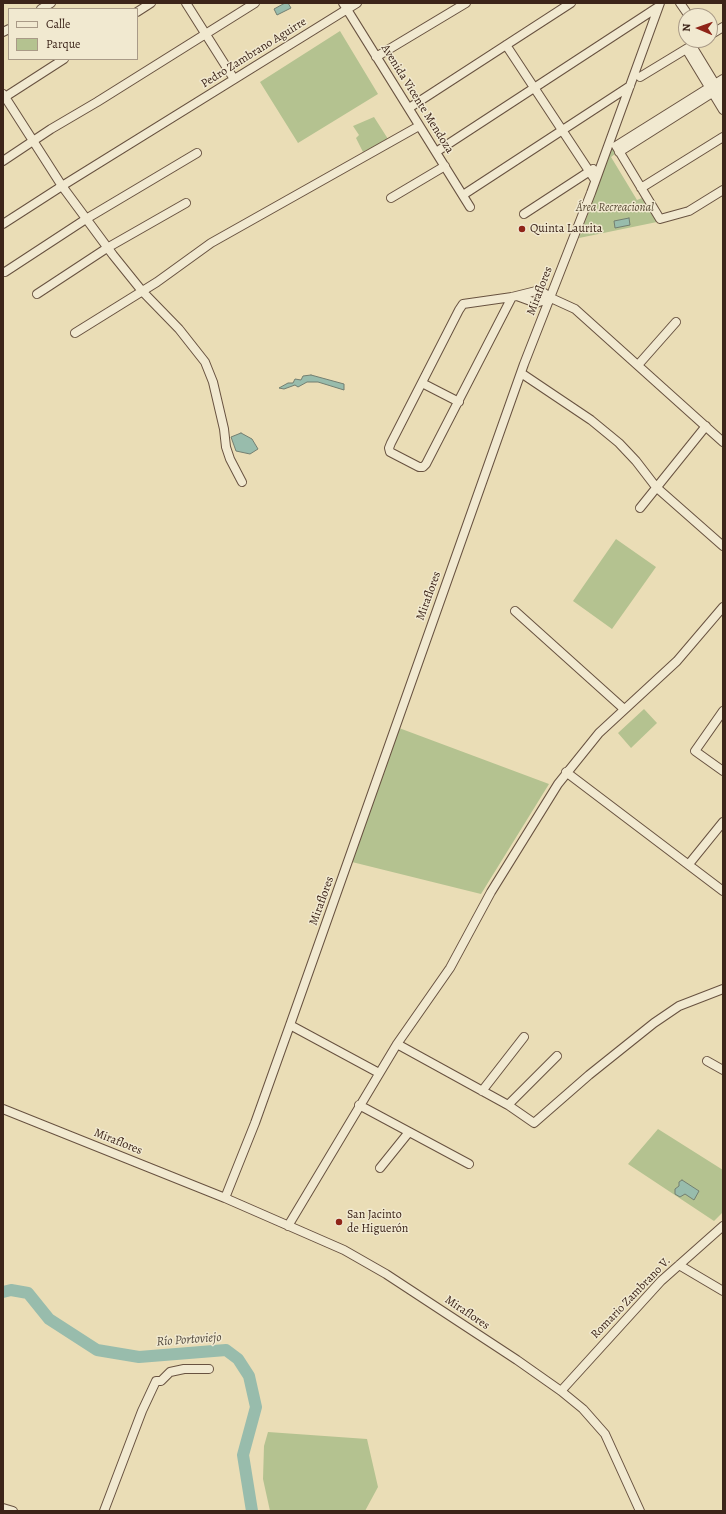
<!DOCTYPE html>
<meta charset="utf-8">
<style>
body{margin:0}
#map{position:relative;width:726px;height:1514px;overflow:hidden;background:#eaddb6;font-family:Alegreya,serif}
canvas{display:block}
.frame{position:absolute;inset:0;border:4px solid #3c2419;pointer-events:none}
.legend{position:absolute;left:8px;top:8px;width:130px;height:52px;box-sizing:border-box;background:#f1e9d0;border:1px solid #a99a87;margin:0;padding:5px 7px;list-style:none;font-size:12px;color:#3c2419}
.legend li{display:flex;align-items:center;gap:8px;height:20px}
.legend b{width:20px;border:1px solid #a99a87}
.north{position:absolute;left:678px;top:8px;width:40px;height:40px;box-sizing:border-box;background:#f1e9d0;border:1px solid #a99a87;border-radius:50%;rotate:272deg;font-size:11px;font-weight:700;line-height:16px;text-align:center;color:#3c2419}
.north::after{content:'';display:block;margin:auto;width:14px;height:18px;background:#8f2418;clip-path:polygon(50% 0,100% 100%,50% 72%,0 100%)}
</style>
<div id="map">
<canvas width="726" height="1514"></canvas>
<div class="frame"></div>
<ul class="legend">
<li><b style="height:5px;background:#f1e9d0"></b>Calle</li>
<li><b style="height:11px;background:#b4c290"></b>Parque</li>
</ul>
<div class="north">N</div>
</div>
<script>
const ctx = document.querySelector('canvas').getContext('2d');
ctx.lineJoin = 'round';
function paint(path, color) { ctx.fillStyle = color; ctx.fill(path, 'evenodd'); }
const poly = rows => new Path2D(rows.map(r => 'M' + r).join(''));
function strokePath(path, color, width, dash) { ctx.strokeStyle = color; ctx.lineWidth = width; ctx.lineCap = dash ? 'butt' : 'round'; ctx.setLineDash(dash || []); ctx.stroke(path); }
function drawText(font, color, halo, rows, align = 'center') {
  ctx.font = font + ' Alegreya,serif'; ctx.lineWidth = 3; ctx.setLineDash([]); ctx.textBaseline = 'middle'; ctx.strokeStyle = halo; ctx.fillStyle = color; for (const [text, x, y, turn = 0] of rows) {
    ctx.save(); ctx.translate(x, y); ctx.rotate((+turn || 0) * Math.PI / 180); ctx.textAlign = isNaN(turn) ? turn : align; if (halo) ctx.strokeText(text, 0, 0); ctx.fillText(text, 0, 0); ctx.restore();
  }
}
const green = poly([
 [340,31,378,94,298,143,260,82],
 [374,117,388,139,363,152,356,138,359,135,353,126],
 [612,147,615,154,611,157,637,200,642,198,657,222,579,238],
 [616,539,656,567,612,629,573,601],
 [644,709,657,723,631,748,618,733],
 [399,728,549,784,481,894,352,862],
 [658,1129,723,1170,723,1212,714,1221,628,1164],
 [268,1432,367,1439,378,1487,365,1511,270,1511,263,1479,264,1446]
]);
const water = poly([
 [285,3,288,3,291,8,277,15,274,9,285,3],
 [629,218,630,225,615,228,614,221,629,218],
 [311,375,344,384,344,390,318,382,307,382,298,387,295,385,284,389,279,388,288,383,293,383,295,379,301,380,303,376,311,375],
 [241,433,252,439,258,449,250,454,236,451,231,437,241,433],
 [682,1180,699,1191,694,1200,685,1194,680,1197,675,1194,675,1189,679,1186,679,1182,682,1180]
]);
const river = poly([
 [3,1292,11,1290,28,1293,49,1319,97,1350,139,1357,226,1350,238,1359,249,1376,256,1407,243,1455,252,1511]
]);
const minor = poly([
 [186,3,234,79],
 [343,3,470,207],
 [680,3,689,16],
 [41,9,51,3],
 [137,12,151,3],
 [3,32,9,29],
 [710,35,723,27],
 [506,45,595,180],
 [692,46,723,97],
 [686,49,723,110],
 [376,57,466,3],
 [640,77,701,40],
 [723,79,616,146,660,219,689,211,723,190],
 [3,94,5,97,64,59],
 [5,97,62,186,113,255,142,291,179,329,205,362,213,382,224,429,226,447,230,459,242,482],
 [409,108,571,3],
 [436,152,658,7],
 [619,152,723,86],
 [3,161,51,129,97,102,255,3],
 [641,188,723,137],
 [463,195,630,86],
 [391,198,445,166],
 [524,214,593,169],
 [3,224,62,186,357,3],
 [5,272,86,219,197,153],
 [37,294,107,248,186,203],
 [517,296,536,303,551,298],
 [512,297,426,464,423,467,419,467,390,452,389,448,391,443,459,310,463,304,512,297,540,290,551,298,575,309,723,442],
 [75,333,157,282,211,243,419,126],
 [638,365,676,322],
 [521,373,591,420,619,443,636,461,656,487,723,546],
 [422,383,459,402],
 [640,508,706,426],
 [515,611,624,709],
 [723,711,695,751,723,771],
 [566,772,723,891],
 [689,864,723,822],
 [290,1025,379,1073],
 [397,1044,508,1105,534,1123,589,1075,654,1023,679,1006,723,989],
 [707,1061,723,1070],
 [482,1091,524,1037],
 [359,1105,469,1164],
 [508,1105,557,1056],
 [3,1109,225,1198,344,1250,386,1274,517,1360,561,1391,583,1409,605,1434,640,1511],
 [380,1168,409,1132],
 [225,1198,255,1123,290,1025,524,364,591,193,660,3],
 [288,1226,397,1044,450,968,491,892,558,784,599,733,677,661,723,607],
 [679,1265,723,1291],
 [561,1391,661,1281,723,1226],
 [3,1508,13,1511],
 [104,1511,142,1411,156,1381,161,1381,170,1372,184,1369,209,1369]
]);
const markers = [
 [522,229,4,"#8f2418"],
 [339,1222,4,"#8f2418"]
];
const streetNames = [
 ["Pedro Zambrano Aguirre",254,53,-32],
 ["Avenida Vicente Mendoza",417,99,58],
 ["Miraflores",540,291,-69],
 ["Miraflores",429,596,-70],
 ["Miraflores",322,901,-70],
 ["Miraflores",118,1142,22],
 ["Romario Zambrano V.",631,1298,-46],
 ["Miraflores",467,1313,34]
];
const parkNames = [
 ["Área Recreacional",615,208]
];
const poiNames = [
 ["Quinta Laurita",530,229],
 ["San Jacinto",347,1215],
 ["de Higuerón",347,1229]
];
const waterNames = [
 ["Río Portoviejo",189,1340,-4]
];
paint(green, '#b4c290');
paint(water, '#98bcac');
strokePath(water, '#737f71', 1);
strokePath(river, '#98bcac', 12);
strokePath(minor, '#685240', 10);
strokePath(minor, '#f1e9d0', 8);
for (const [x, y, r, color] of markers) { const dot = new Path2D(); dot.arc(x, y, r, 0, 2 * Math.PI); ctx.fillStyle = color; ctx.fill(dot); strokePath(dot, '#f1e9d0', 1.5); }
drawText('12px', '#3c2419', '#f1e9d0', streetNames);
drawText('italic 12px', '#5a4c37', '#f1e9d0', parkNames);
drawText('12px', '#3c2419', '#f1e9d0', poiNames, 'left');
drawText('italic 13px', '#534a3e', '#f1e9d0', waterNames);
</script>
